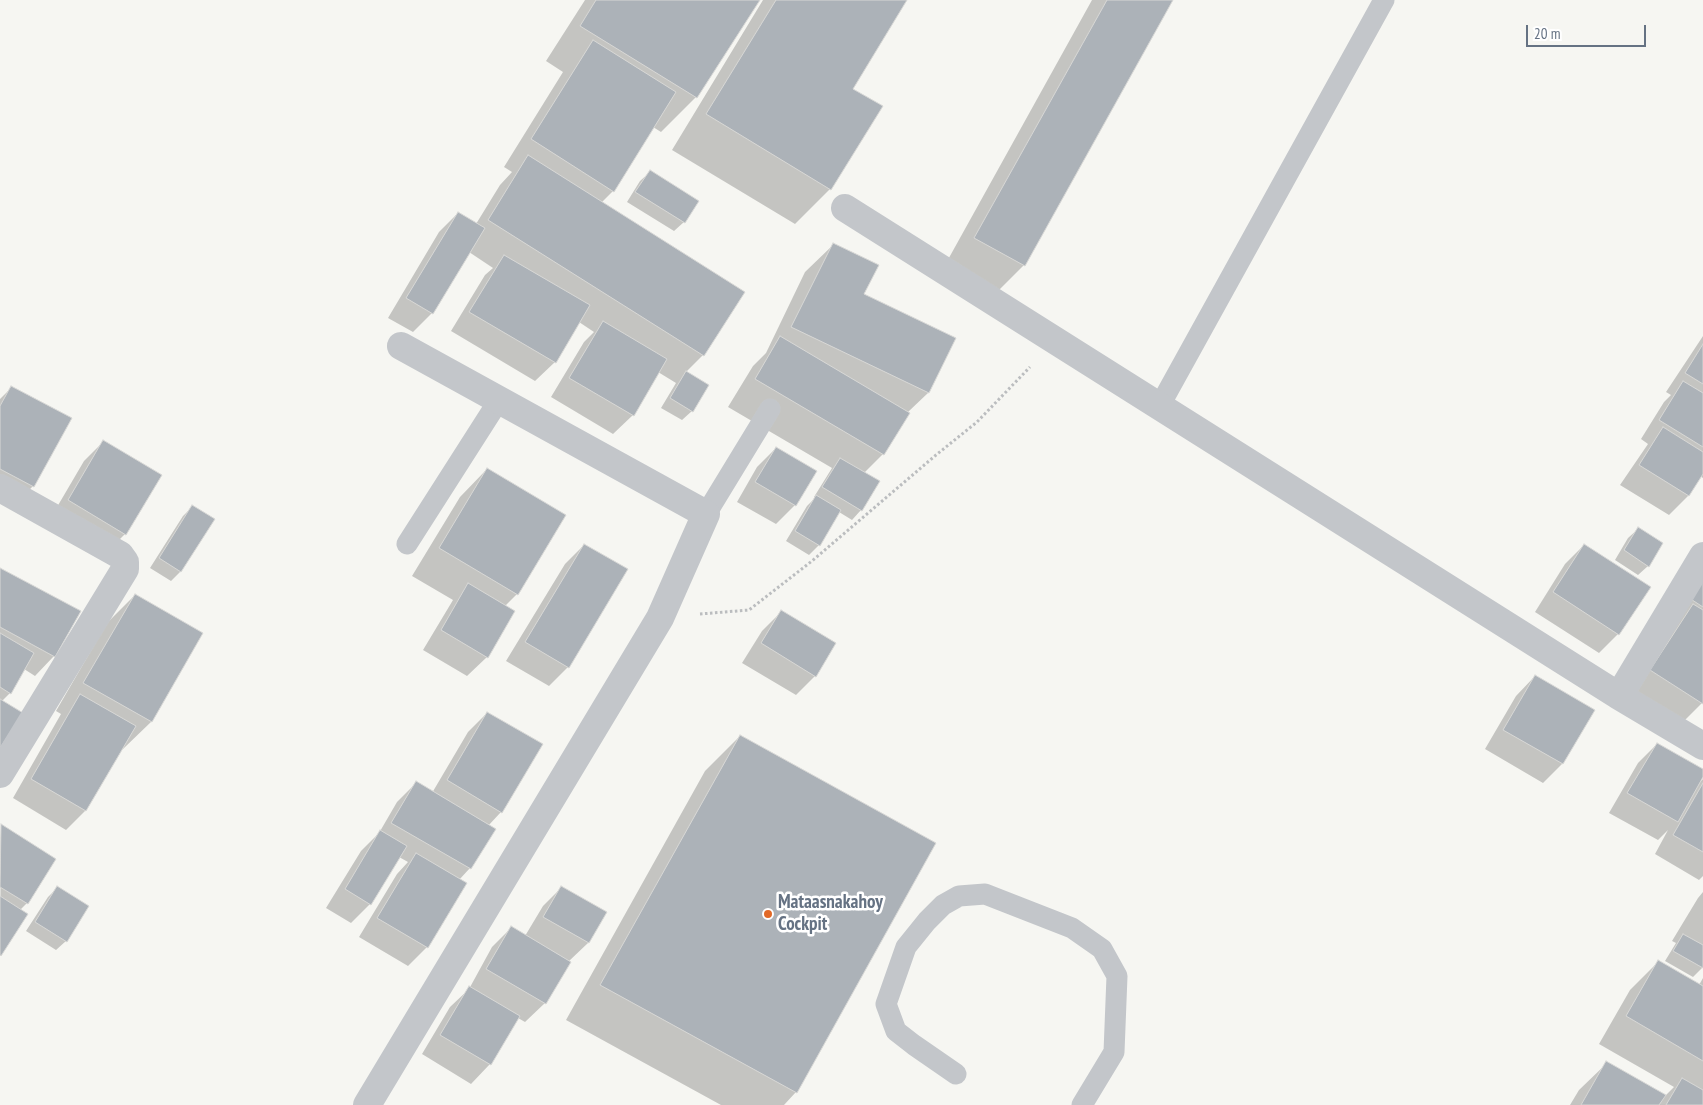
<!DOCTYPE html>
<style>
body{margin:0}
#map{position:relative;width:1703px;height:1105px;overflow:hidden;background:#f6f6f2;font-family:"PT Sans Narrow",sans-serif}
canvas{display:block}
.scale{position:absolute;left:1526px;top:25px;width:120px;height:22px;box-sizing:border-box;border:2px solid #657283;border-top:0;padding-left:6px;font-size:15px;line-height:18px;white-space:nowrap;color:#657283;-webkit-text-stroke:4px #fff;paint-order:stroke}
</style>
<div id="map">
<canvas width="1703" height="1105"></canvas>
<div class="scale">20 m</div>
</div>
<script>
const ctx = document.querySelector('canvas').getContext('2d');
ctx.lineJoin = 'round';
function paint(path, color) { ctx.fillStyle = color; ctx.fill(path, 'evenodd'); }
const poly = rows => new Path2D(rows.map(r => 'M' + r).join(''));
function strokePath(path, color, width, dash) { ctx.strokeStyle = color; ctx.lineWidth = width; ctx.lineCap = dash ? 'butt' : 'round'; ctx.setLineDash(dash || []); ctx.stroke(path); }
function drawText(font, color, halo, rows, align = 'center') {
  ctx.font = font + ' "PT Sans Narrow",sans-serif'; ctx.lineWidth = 5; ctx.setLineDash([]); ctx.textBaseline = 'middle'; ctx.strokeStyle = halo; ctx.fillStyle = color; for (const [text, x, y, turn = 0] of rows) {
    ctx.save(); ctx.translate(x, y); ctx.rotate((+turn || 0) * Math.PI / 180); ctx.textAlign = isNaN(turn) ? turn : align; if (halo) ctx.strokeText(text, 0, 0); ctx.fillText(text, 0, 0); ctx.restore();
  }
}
const shadow = poly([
 [585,0,758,0,696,97,661,132,653,127,613,191,601,203,703,355,686,372,692,411,682,420,661,408,676,383,658,372,633,415,613,434,551,397,584,342,594,332,579,322,555,362,535,381,451,331,485,275,493,268,469,252,432,313,413,332,388,318,439,232,458,213,476,224,500,185,512,172,504,167,563,72,546,61],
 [763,0,906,0,852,89,830,189,795,224,672,150],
 [1092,0,1172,0,1024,265,989,300,940,274],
 [650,172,684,222,674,231,627,202,640,181],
 [833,245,863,295,955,339,928,393,908,412,883,454,864,473,861,510,852,520,839,512,819,545,809,555,786,541,807,506,815,498,814,497,832,468,728,407,753,366,766,353,805,272],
 [1703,336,1703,478,1700,476,1688,496,1669,515,1620,485,1648,444,1641,439,1664,402,1671,395,1666,392],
 [11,388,33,486,14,506,0,498,0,399],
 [103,442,125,534,106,553,50,519,84,461],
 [776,448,795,505,776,524,737,502,757,467],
 [487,469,517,594,505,606,487,657,467,676,423,650,453,600,412,576,460,497],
 [192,507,213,520,180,572,171,581,150,568,183,516],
 [1638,529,1648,566,1638,575,1615,560,1628,538],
 [584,545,568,667,549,686,506,661,565,564],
 [1584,545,1618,634,1599,653,1535,612,1565,564],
 [1703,566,1703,702,1683,722,1632,689],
 [0,570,54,656,35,676,24,669,10,693,2,701,0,749],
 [135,595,202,634,151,722,123,749,121,749,85,811,66,830,13,798,61,714,56,711,107,623],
 [781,612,815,676,796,695,742,663,762,631],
 [1535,676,1562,764,1543,783,1485,749,1516,696],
 [487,713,501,812,488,826,470,868,459,880,427,947,408,966,359,937,397,874,408,862,399,857,370,904,351,923,326,908,361,851,379,833,397,802,416,783,432,793,468,732],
 [740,736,796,1092,784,1105,721,1105,566,1020,705,771],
 [1657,744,1703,770,1700,782,1703,779,1703,876,1699,880,1655,854,1668,830,1658,840,1609,813,1638,763],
 [1,826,55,859,27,903,20,910,27,914,0,955],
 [562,887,605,913,588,943,568,962,545,1003,525,1022,518,1018,490,1064,471,1084,422,1054,450,1007,469,989,492,947,511,928,525,936,543,906],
 [57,888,66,941,56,950,26,931,48,897],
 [1703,892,1703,967,1693,977,1665,961,1676,943,1672,941,1698,898],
 [1658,962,1699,985,1703,978,1703,1105,1570,1105,1579,1090,1607,1063,1665,1096,1674,1087,1599,1044,1630,990]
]);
const building = poly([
 [596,0,760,0,697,98,580,26,596,0],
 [776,0,907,0,853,89,883,106,831,190,706,114,776,0],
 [1107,0,1173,0,1025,266,974,238,1107,0],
 [593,40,676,92,614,192,531,139,593,40],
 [528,155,745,292,704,356,488,220,528,155],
 [650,170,699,201,685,223,635,192,650,170],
 [458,212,485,228,433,314,406,298,458,212],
 [833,243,879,265,864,294,956,338,929,393,791,327,833,243],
 [504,255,590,305,556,363,469,312,504,255],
 [603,321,667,359,634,416,569,378,603,321],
 [780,336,910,413,884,455,755,379,780,336],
 [1703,344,1703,384,1685,373,1703,344],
 [686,371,709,385,693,412,670,398,686,371],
 [1683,381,1703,393,1703,447,1659,420,1683,381],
 [11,386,72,418,34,487,0,469,0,406,11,386],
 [1663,427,1703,452,1703,474,1689,496,1639,465,1663,427],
 [103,440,162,475,126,535,68,500,103,440],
 [776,447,817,471,796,506,755,482,776,447],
 [840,458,880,481,862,511,822,487,840,458],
 [487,468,566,515,518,595,439,548,487,468],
 [816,495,841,510,820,546,795,531,816,495],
 [192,505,215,519,181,572,159,558,192,505],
 [1638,527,1663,543,1649,567,1624,550,1638,527],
 [584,544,628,569,569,668,525,642,584,544],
 [1584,544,1651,587,1619,635,1553,592,1584,544],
 [1703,564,1703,607,1683,594,1703,564],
 [0,568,81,611,55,657,0,627,0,568],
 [468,583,515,611,488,658,441,630,468,583],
 [135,594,203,633,152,722,83,683,135,594],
 [1693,604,1703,610,1703,704,1650,670,1693,604],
 [781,610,836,643,816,677,761,643,781,610],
 [0,633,34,653,11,694,0,687,0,633],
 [1535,675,1595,710,1563,764,1503,730,1535,675],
 [80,694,136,726,86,811,31,779,80,694],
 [0,699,23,713,0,748,0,699],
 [487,712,543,744,502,813,447,780,487,712],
 [740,735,936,843,797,1093,600,985,740,735],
 [1657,743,1703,769,1703,777,1678,822,1627,793,1657,743],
 [416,781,496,829,471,869,391,823,416,781],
 [1703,783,1703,852,1673,835,1703,783],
 [1,824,56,859,28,904,0,887,1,824],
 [380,830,407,846,371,905,345,889,380,830],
 [416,853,467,883,428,948,377,918,416,853],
 [57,886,89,906,67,942,35,922,57,886],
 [561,886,607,912,589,943,543,917,561,886],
 [0,896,28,914,1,956,0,955,0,896],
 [511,926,571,962,546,1004,486,969,511,926],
 [1683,934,1703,945,1703,968,1673,951,1683,934],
 [1658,960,1703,986,1703,1061,1626,1016,1658,960],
 [469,986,520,1016,491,1065,440,1035,469,986],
 [1606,1061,1666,1095,1659,1105,1581,1105,1606,1061],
 [1682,1078,1703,1090,1703,1105,1666,1105,1682,1078]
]);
const path = poly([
 [700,614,749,610,812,561,936,455,977,422,1030,367]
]);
const lane = poly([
 [1159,407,1384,0],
 [706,514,770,409],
 [407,544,499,400],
 [956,1074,914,1045,896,1031,886,1004,906,947,927,921,943,905,959,896,985,894,1072,928,1102,949,1117,976,1114,1052,1082,1105]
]);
const street = poly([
 [845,208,1619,696,1703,746],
 [0,488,120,555,125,562,125,569,0,774],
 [1619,696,1703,556],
 [367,1105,660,618,706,514,401,346]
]);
const markers = [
 [768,914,5,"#e26927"]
];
const poiNames = [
 ["Mataasnakahoy",778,903],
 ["Cockpit",778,925]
];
paint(shadow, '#0003');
paint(building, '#acb2b8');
strokePath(building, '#d7d7d5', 1);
strokePath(path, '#bbbdbf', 3, [2.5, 2.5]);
strokePath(lane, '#c3c6ca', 21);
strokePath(street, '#c3c6ca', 28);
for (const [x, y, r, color] of markers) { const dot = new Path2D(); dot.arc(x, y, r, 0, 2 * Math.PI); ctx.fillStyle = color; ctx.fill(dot); strokePath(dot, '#fff', 2); }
drawText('bold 19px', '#657283', '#fff', poiNames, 'left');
</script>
